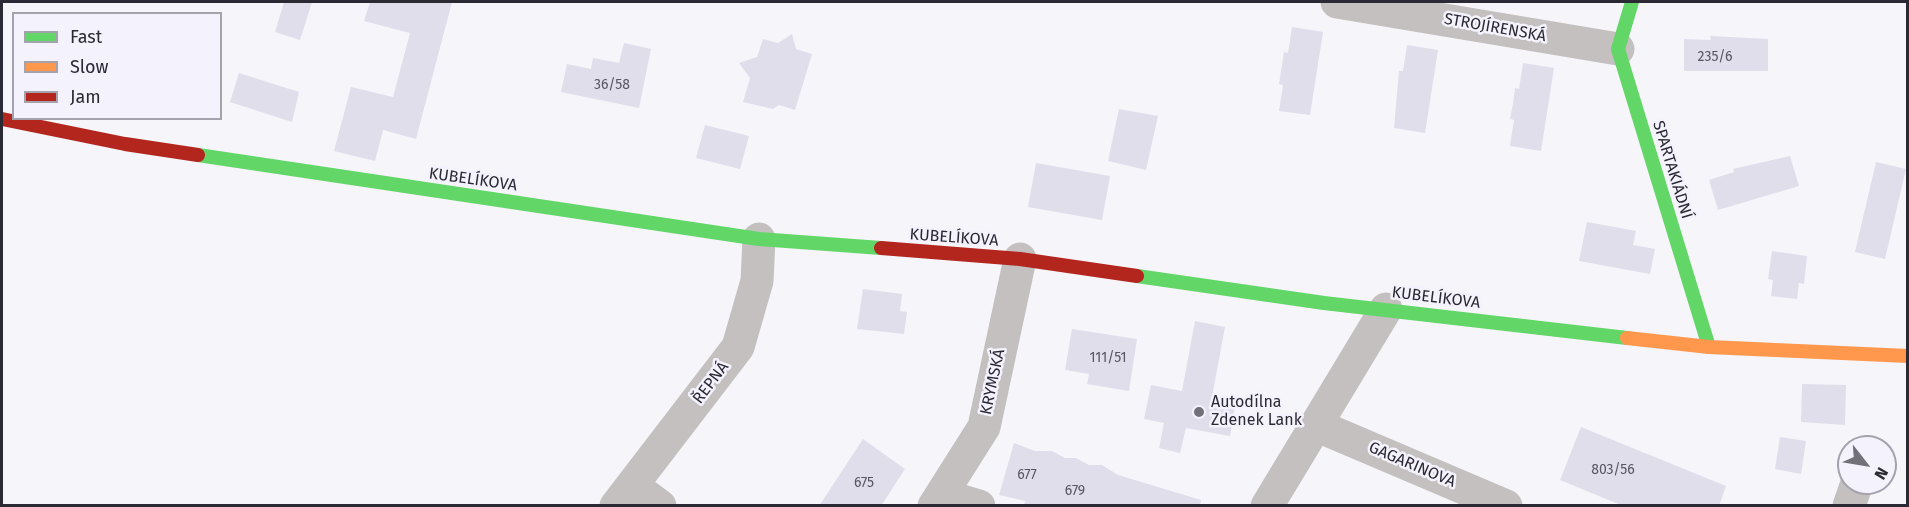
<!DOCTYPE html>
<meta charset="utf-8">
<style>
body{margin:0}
#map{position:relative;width:1909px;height:507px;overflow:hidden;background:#f5f5fa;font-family:"Fira Sans",sans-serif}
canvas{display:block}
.frame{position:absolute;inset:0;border:3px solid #2b2933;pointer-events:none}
.legend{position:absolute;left:12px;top:12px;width:210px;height:108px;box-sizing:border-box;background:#f4f2fd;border:2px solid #a4a2ac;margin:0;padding:8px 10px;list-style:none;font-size:18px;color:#2b2933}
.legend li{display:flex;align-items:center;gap:12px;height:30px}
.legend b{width:30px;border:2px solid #a4a2ac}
.north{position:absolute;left:1837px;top:435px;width:60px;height:60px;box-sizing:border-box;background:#f4f2fd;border:2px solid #a4a2ac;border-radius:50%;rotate:121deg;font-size:16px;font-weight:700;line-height:24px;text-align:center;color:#2b2933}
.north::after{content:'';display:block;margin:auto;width:21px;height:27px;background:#727079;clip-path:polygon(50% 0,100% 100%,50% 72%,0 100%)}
</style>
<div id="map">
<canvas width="1909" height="507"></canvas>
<div class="frame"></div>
<ul class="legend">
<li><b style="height:8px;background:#63d668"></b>Fast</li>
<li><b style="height:8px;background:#ff974d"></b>Slow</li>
<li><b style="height:8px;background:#b3261e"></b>Jam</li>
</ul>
<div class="north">N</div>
</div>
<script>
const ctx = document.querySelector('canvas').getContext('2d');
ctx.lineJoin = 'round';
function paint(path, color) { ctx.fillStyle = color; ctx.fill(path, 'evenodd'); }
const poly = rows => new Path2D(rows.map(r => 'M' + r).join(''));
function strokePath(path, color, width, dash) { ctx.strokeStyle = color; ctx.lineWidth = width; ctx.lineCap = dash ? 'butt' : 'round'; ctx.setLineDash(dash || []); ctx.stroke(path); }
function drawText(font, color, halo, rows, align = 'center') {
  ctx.font = font + ' "Fira Sans",sans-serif'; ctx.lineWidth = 5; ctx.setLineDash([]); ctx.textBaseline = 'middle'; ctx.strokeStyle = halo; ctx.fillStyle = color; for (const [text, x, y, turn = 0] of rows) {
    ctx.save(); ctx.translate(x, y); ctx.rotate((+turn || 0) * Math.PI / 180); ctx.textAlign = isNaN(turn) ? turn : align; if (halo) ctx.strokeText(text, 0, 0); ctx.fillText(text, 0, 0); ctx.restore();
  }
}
const building = poly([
 [284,2,312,2,300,40,275,32],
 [370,2,452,2,416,139,383,130,375,161,334,151,351,87,393,97,410,33,364,21],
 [1292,27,1323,32,1310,115,1279,111,1283,85,1279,84,1284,52,1288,53],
 [792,34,796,49,812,54,795,110,779,105,773,109,743,102,750,78,739,63,757,57,763,39,778,43],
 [1710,36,1768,39,1768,71,1684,71,1684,39,1711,40],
 [624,43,651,49,639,108,561,92,567,64,591,69,593,58,619,63],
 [1407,45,1438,50,1425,133,1394,128,1399,71,1403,71],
 [1523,63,1554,68,1541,151,1510,146,1514,120,1510,119,1513,104,1515,88,1519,89],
 [239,73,299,92,292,122,230,102],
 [1119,109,1158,116,1146,170,1108,161],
 [705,125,749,136,740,169,696,158],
 [1790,156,1799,186,1718,210,1709,180,1734,172,1733,169],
 [1876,162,1906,169,1885,259,1855,252],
 [1036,163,1110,176,1102,220,1028,207],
 [1587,222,1636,231,1633,245,1655,249,1650,274,1579,261],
 [1772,251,1807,256,1804,284,1799,283,1797,299,1771,296,1773,280,1768,279],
 [863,289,902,294,900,311,907,312,904,334,857,329],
 [1195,321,1225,327,1212,397,1236,401,1230,436,1186,428,1180,453,1159,448,1164,423,1144,419,1151,385,1182,391],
 [1072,329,1137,339,1129,391,1087,384,1089,374,1065,370],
 [1802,384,1846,385,1845,425,1801,422],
 [1581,427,1726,486,1719,506,1623,506,1560,480],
 [1780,437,1806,441,1801,474,1775,469],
 [863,439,905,469,881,506,819,506],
 [1014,443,1035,451,1052,451,1065,458,1076,458,1089,465,1102,465,1118,475,1201,500,1200,506,1024,506,1025,501,999,495]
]);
const street = poly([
 [1337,2,1618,49],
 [1318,426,1506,506],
 [633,486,660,506],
 [942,495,979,506],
 [616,506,738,347,757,281,759,239],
 [934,506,984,427,1020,259],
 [1267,506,1386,309],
 [1849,506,1857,483]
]);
const fast = poly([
 [1632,2,1618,49,1709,347],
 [198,155,759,239,881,248],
 [1137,276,1324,303,1627,338]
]);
const slow = poly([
 [1627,338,1709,347,1908,356]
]);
const jam = poly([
 [2,119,125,144,198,155],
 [881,248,1020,259,1137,276]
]);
const markers = [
 [1199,412,6,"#727079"]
];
const numberNames = [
 ["235/6",1715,57],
 ["36/58",612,85],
 ["111/51",1108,358],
 ["803/56",1613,470],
 ["677",1027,475],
 ["675",864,483],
 ["679",1075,491]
];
const streetNames = [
 ["STROJÍRENSKÁ",1495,28,10],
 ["SPARTAKIÁDNÍ",1672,170,73],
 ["KUBELÍKOVA",473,180,8],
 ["KUBELÍKOVA",954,238,4],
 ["KUBELÍKOVA",1436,298,7],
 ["KRYMSKÁ",993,382,-78],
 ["ŘEPNÁ",711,383,-53],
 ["GAGARINOVA",1412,465,23]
];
const poiNames = [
 ["Autodílna",1211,403],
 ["Zdenek Lank",1211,421]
];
paint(building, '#e1deec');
strokePath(street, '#c4c0c0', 33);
strokePath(fast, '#63d668', 14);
strokePath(slow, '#ff974d', 14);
strokePath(jam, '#b3261e', 14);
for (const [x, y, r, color] of markers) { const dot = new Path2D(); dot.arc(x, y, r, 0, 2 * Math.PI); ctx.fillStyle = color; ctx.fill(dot); strokePath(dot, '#f4f2fd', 2); }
drawText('14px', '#585661', null, numberNames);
drawText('16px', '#2b2933', '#f4f2fd', streetNames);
drawText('16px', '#2b2933', '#f4f2fd', poiNames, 'left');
</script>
